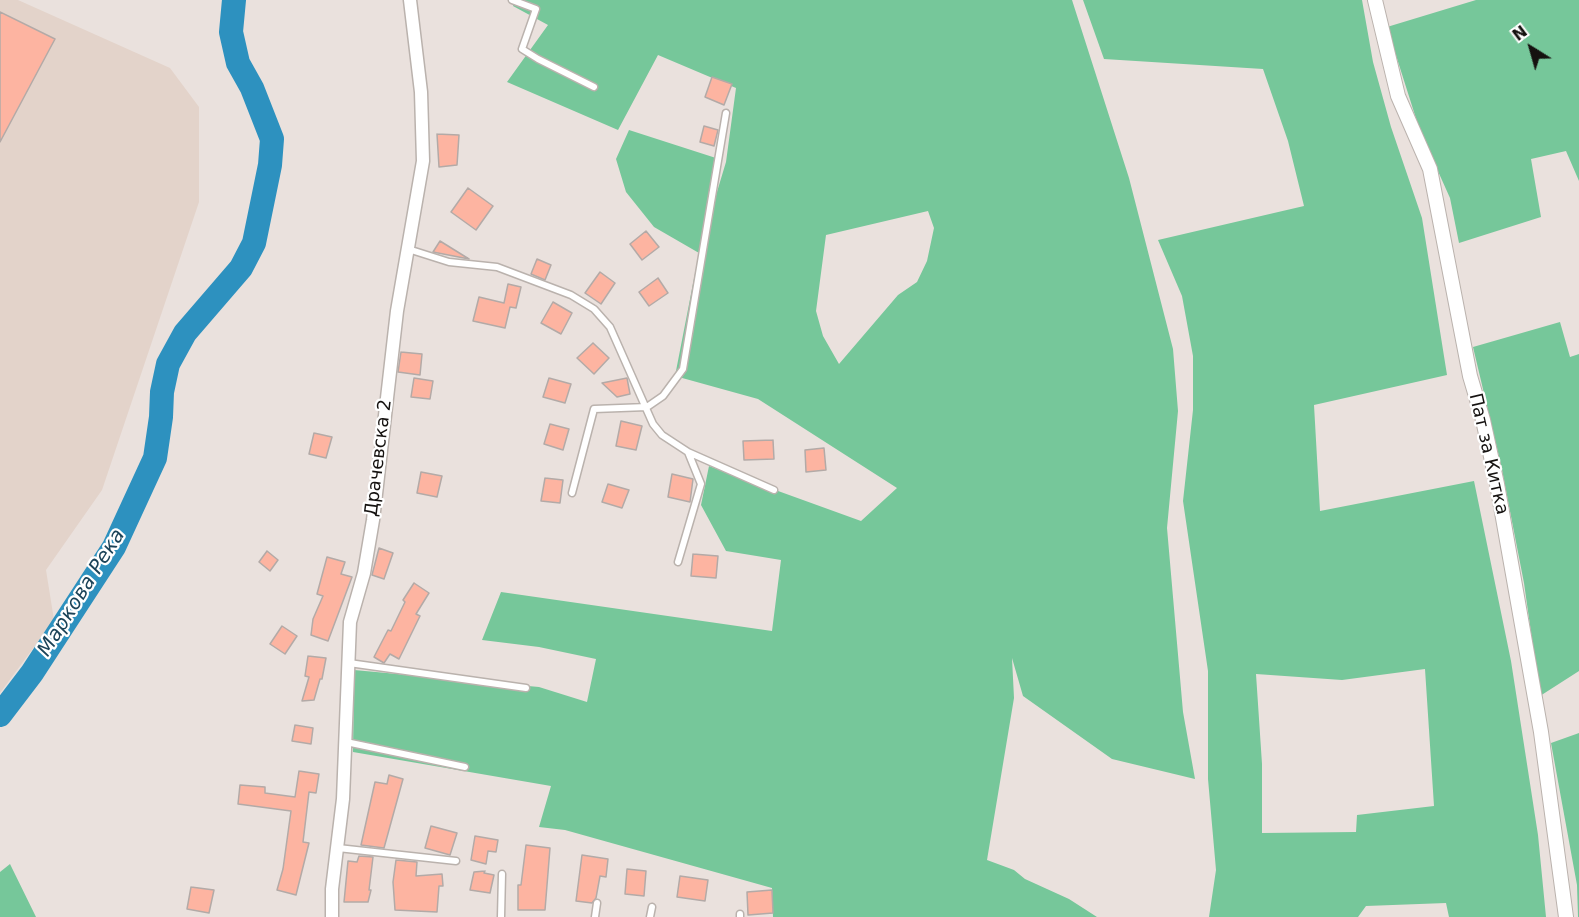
<!DOCTYPE html>
<meta charset="utf-8">
<style>
body{margin:0}
#map{position:relative;width:1579px;height:917px;overflow:hidden;background:#eae1dd;font-family:"DejaVu Sans",sans-serif}
canvas{display:block}
.north{position:absolute;left:1501px;top:18px;width:60px;height:60px;-webkit-text-stroke:4px #fff;paint-order:stroke;rotate:323deg;font-size:16px;font-weight:700;line-height:24px;text-align:center;color:#151210}
.north::after{content:'';display:block;margin:auto;width:21px;height:27px;background:#151210;clip-path:polygon(50% 0,100% 100%,50% 72%,0 100%)}
</style>
<div id="map">
<canvas width="1579" height="917"></canvas>
<div class="north">N</div>
</div>
<script>
const ctx = document.querySelector('canvas').getContext('2d');
ctx.lineJoin = 'round';
function paint(path, color) { ctx.fillStyle = color; ctx.fill(path, 'evenodd'); }
const poly = rows => new Path2D(rows.map(r => 'M' + r).join(''));
function strokePath(path, color, width, dash) { ctx.strokeStyle = color; ctx.lineWidth = width; ctx.lineCap = dash ? 'butt' : 'round'; ctx.setLineDash(dash || []); ctx.stroke(path); }
function drawText(font, color, halo, rows, align = 'center') {
  ctx.font = font + ' "DejaVu Sans",sans-serif'; ctx.lineWidth = 4.5; ctx.setLineDash([]); ctx.textBaseline = 'middle'; ctx.strokeStyle = halo; ctx.fillStyle = color; for (const [text, x, y, turn = 0] of rows) {
    ctx.save(); ctx.translate(x, y); ctx.rotate((+turn || 0) * Math.PI / 180); ctx.textAlign = isNaN(turn) ? turn : align; if (halo) ctx.strokeText(text, 0, 0); ctx.fillText(text, 0, 0); ctx.restore();
  }
}
const built = poly([
 [0,0,18,0,170,68,199,107,199,202,102,490,46,570,54,620,0,693]
]);
const green = poly([
 [514,0,1072,0,1129,178,1173,349,1178,411,1167,528,1183,712,1195,779,1112,759,1023,696,1012,658,1014,698,987,860,1014,870,1025,879,1069,899,1097,917,773,917,772,888,565,830,539,827,551,786,353,752,354,670,539,687,587,702,596,659,539,647,482,640,501,592,772,631,781,560,726,551,701,505,709,466,861,521,897,488,758,399,675,376,699,253,654,227,626,192,616,159,629,130,719,159,701,245,726,162,736,88,658,55,618,130,507,82,548,25,513,6],
 [928,211,934,228,927,261,917,282,898,295,839,364,823,336,816,311,826,235],
 [1083,0,1362,0,1373,62,1391,127,1422,218,1447,375,1314,405,1320,511,1474,481,1511,661,1538,835,1546,917,1449,917,1446,903,1366,906,1358,917,1209,917,1216,870,1208,779,1208,671,1183,501,1193,410,1193,356,1182,296,1158,240,1304,206,1288,141,1263,69,1104,59],
 [1425,669,1434,806,1357,815,1356,832,1262,833,1262,764,1256,674,1342,680],
 [1476,0,1579,0,1579,181,1566,151,1531,159,1541,217,1459,243,1450,198,1420,131,1387,27],
 [1560,322,1570,357,1579,354,1579,671,1540,696,1524,583,1501,465,1473,347],
 [1579,733,1579,917,1578,917,1577,885,1551,743],
 [10,864,36,917,0,917,0,872]
]);
const river = poly([
 [0,715,32,673,114,547,155,458,161,417,162,392,168,364,185,333,241,268,254,243,270,165,272,139,252,88,238,63,231,32,234,0]
]);
const building = poly([
 [0,12,55,39,0,142,0,12],
 [712,77,732,84,724,105,705,97,712,77],
 [704,126,718,130,714,146,700,142,704,126],
 [437,134,459,135,457,165,439,167,437,134],
 [468,188,493,206,476,230,451,212,468,188],
 [646,231,659,247,642,260,630,244,646,231],
 [440,241,469,259,433,252,440,241],
 [537,259,551,265,545,280,531,274,537,259],
 [600,272,615,283,601,304,585,293,600,272],
 [658,278,668,293,649,306,639,292,658,278],
 [508,284,521,287,516,308,510,307,505,328,473,321,479,297,504,303,508,284],
 [553,302,572,313,561,334,541,323,553,302],
 [593,343,609,358,594,374,577,358,593,343],
 [401,352,422,354,420,375,398,372,401,352],
 [414,378,433,381,430,399,411,397,414,378],
 [549,378,571,384,565,403,543,397,549,378],
 [627,378,630,394,617,397,602,383,627,378],
 [621,421,642,426,636,450,616,446,621,421],
 [550,424,569,429,563,450,544,444,550,424],
 [314,433,332,437,326,458,309,454,314,433],
 [773,440,774,459,744,460,743,441,773,440],
 [824,448,826,470,806,472,805,450,824,448],
 [421,472,442,476,437,497,417,493,421,472],
 [672,474,693,479,690,502,668,497,672,474],
 [545,478,563,480,560,503,541,501,545,478],
 [608,484,629,490,622,508,602,502,608,484],
 [379,548,393,553,384,579,372,575,379,548],
 [267,551,278,560,270,571,259,562,267,551],
 [693,554,718,556,716,578,691,576,693,554],
 [327,557,345,562,341,574,352,577,328,641,311,635,313,619,323,596,317,594,327,557],
 [414,583,429,593,416,614,420,616,399,659,390,654,384,663,374,657,388,630,391,631,405,602,403,600,414,583],
 [282,626,297,636,285,654,270,644,282,626],
 [308,656,326,658,322,679,320,679,314,700,302,701,309,677,305,676,308,656],
 [295,725,313,728,311,744,292,741,295,725],
 [299,771,319,774,316,793,309,792,303,842,309,843,296,895,277,890,283,869,291,811,238,804,240,785,265,787,265,793,295,797,299,771],
 [389,775,403,779,384,848,361,845,375,782,387,784,389,775],
 [431,826,457,833,450,855,425,848,431,826],
 [475,836,498,840,496,852,488,851,486,864,471,860,475,836],
 [526,845,550,848,545,910,518,910,518,885,521,885,526,845],
 [582,855,608,859,606,877,600,876,596,898,592,903,576,901,582,855],
 [359,856,373,857,369,890,371,890,368,902,344,902,348,861,357,862,359,856],
 [396,860,417,862,416,876,442,874,443,886,439,886,437,912,395,910,393,882,396,860],
 [627,869,646,871,644,896,625,894,627,869],
 [485,871,484,873,494,875,490,893,470,890,474,872,485,871],
 [680,876,708,880,705,901,677,897,680,876],
 [191,887,214,890,209,913,187,909,191,887],
 [772,890,773,913,748,915,747,892,772,890]
]);
const service = poly([
 [512,0,536,9,522,49,538,59,594,87],
 [408,249,449,262,497,267,571,295,594,309,610,327,653,424,662,435,688,452,774,490],
 [572,493,594,409,647,407,663,396,683,369,726,113],
 [678,562,701,484,688,452],
 [349,663,526,688],
 [346,742,465,767],
 [338,848,456,861],
 [740,914,740,917],
 [501,917,502,874],
 [595,917,597,903],
 [650,917,652,907]
]);
const minor = poly([
 [332,917,332,889,343,799,350,622,364,573,373,520,397,311,423,161,421,92,410,0]
]);
const tertiary = poly([
 [1375,0,1398,96,1430,169,1470,376,1483,420,1497,484,1541,732,1566,917]
]);
const streetNames = [
 ["Пат за Китка",1488,454,77],
 ["Драчевска 2",379,458,-83]
];
const waterNames = [
 ["Маркова Река",82,593,-58]
];
paint(built, '#e3d3ca');
paint(green, '#76c79a');
strokePath(river, '#2d91bf', 24);
paint(building, '#fdb4a1');
strokePath(building, '#b3aaa7', 1.5);
strokePath(service, '#bab2ad', 9);
strokePath(minor, '#bab2ad', 15);
strokePath(tertiary, '#bab2ad', 16);
strokePath(service, '#fff', 6);
strokePath(minor, '#fff', 12);
strokePath(tertiary, '#fff', 14);
drawText('18px', '#151210', '#fff', streetNames);
drawText('italic 20px', '#1b4358', '#fff', waterNames);
</script>
